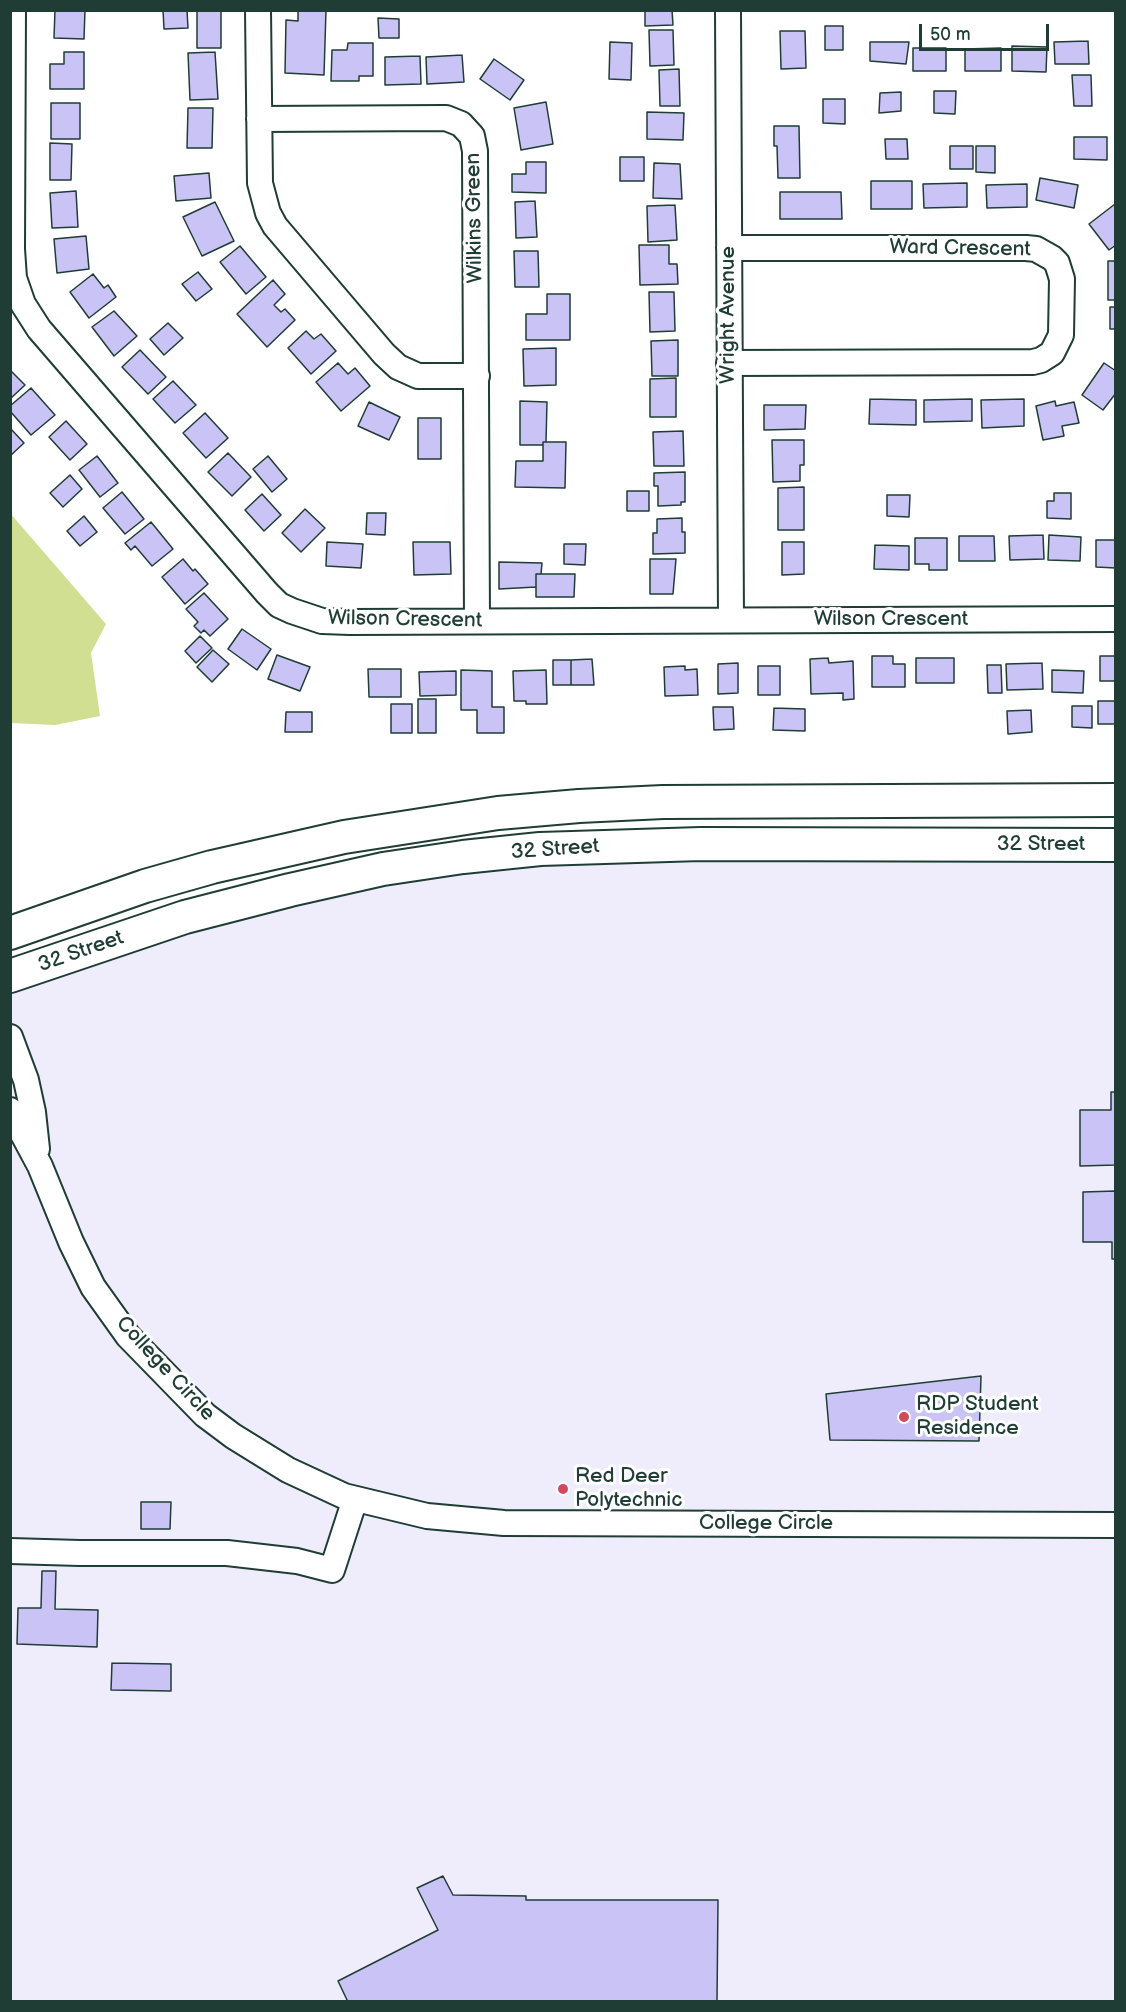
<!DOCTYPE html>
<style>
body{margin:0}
#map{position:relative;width:1126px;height:2012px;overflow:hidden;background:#fff;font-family:"Balsamiq Sans",sans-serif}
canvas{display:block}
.frame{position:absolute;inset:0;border:12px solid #1f3d34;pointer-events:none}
.scale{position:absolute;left:919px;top:24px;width:130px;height:27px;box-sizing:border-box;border:3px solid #1f3d34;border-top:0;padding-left:8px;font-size:18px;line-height:21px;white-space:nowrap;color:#1f3d34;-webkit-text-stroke:4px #fff;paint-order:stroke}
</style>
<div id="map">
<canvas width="1126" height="2012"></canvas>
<div class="frame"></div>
<div class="scale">50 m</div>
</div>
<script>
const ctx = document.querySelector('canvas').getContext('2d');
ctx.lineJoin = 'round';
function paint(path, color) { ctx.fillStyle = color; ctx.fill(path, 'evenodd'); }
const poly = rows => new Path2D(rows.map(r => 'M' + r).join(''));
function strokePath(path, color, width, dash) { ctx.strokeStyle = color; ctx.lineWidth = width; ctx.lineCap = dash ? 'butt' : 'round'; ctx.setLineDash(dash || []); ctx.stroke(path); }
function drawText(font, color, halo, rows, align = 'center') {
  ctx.font = font + ' "Balsamiq Sans",sans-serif'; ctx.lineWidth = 6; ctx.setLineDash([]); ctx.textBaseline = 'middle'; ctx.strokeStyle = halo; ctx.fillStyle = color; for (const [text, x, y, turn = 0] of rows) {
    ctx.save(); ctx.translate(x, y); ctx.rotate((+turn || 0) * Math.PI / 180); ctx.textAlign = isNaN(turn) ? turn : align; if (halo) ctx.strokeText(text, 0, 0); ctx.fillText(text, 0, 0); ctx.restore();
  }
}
const built = poly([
 [1115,845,1115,2001,11,2001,10,976,383,869]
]);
const green = poly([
 [10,513,106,624,91,653,100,716,55,725,11,723]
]);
const building = poly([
 [55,10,85,10,84,39,54,38,55,10],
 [163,10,187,10,188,28,164,29,163,10],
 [197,10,221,10,221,48,197,48,197,10],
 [298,10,326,10,324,75,285,73,286,20,298,21,298,10],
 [645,10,672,10,673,25,645,26,645,10],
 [378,18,399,19,399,38,379,38,378,18],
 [825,26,843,26,843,50,825,50,825,26],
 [649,30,673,30,674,65,650,66,649,30],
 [780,31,805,31,806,68,781,69,780,31],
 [1088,41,1089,64,1055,64,1054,42,1088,41],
 [610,42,632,43,631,80,609,79,610,42],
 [870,42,909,42,906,64,870,61,870,42],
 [348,43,373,43,373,76,359,76,359,81,331,81,332,50,347,50,348,43],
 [1012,46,1047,47,1046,72,1012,71,1012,46],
 [913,48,946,48,946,71,913,71,913,48],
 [1001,48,1001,71,965,71,965,49,1001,48],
 [64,52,84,52,84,89,50,89,50,64,64,64,64,52],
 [215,52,218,99,190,100,188,53,215,52],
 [462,55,464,82,427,84,426,57,462,55],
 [420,56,421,84,385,85,385,57,420,56],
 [494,59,524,80,510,100,480,79,494,59],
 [679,69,680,106,660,106,659,70,679,69],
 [1072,75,1091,75,1092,106,1074,106,1072,75],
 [934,91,956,91,955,114,934,113,934,91],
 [901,92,901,111,879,113,880,93,901,92],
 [823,99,845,99,845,124,823,123,823,99],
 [546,102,553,144,521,150,514,108,546,102],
 [51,103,80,103,80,139,51,139,51,103],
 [188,108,213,108,212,148,187,148,188,108],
 [647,112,684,113,683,140,647,139,647,112],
 [774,126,799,126,800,178,778,178,777,146,774,146,774,126],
 [1074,137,1107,137,1107,160,1074,159,1074,137],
 [885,139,907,139,908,159,886,159,885,139],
 [50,143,72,144,71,180,50,180,50,143],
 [950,146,973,146,973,169,950,169,950,146],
 [976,146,995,146,995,173,976,172,976,146],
 [620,157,644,157,644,181,620,181,620,157],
 [526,162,546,162,546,193,512,192,512,174,526,174,526,162],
 [654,163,680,164,682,199,653,198,654,163],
 [209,173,211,198,176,201,174,176,209,173],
 [1040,178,1078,185,1074,208,1036,200,1040,178],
 [871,181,912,181,912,209,871,209,871,181],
 [967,183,967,207,924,208,923,184,967,183],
 [1027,184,1027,207,987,208,986,185,1027,184],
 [76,191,78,227,52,228,50,193,76,191],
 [780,192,841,192,842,219,780,219,780,192],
 [535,201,537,237,516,238,515,202,535,201],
 [215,202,234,241,202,256,183,217,215,202],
 [1115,204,1116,245,1109,250,1089,224,1115,204],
 [675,205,677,240,648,242,647,206,675,205],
 [86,236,89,269,57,273,54,239,86,236],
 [639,245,669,245,669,264,677,264,678,284,640,285,639,245],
 [240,246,266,277,246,294,220,262,240,246],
 [514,251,538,251,539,287,515,287,514,251],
 [1108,261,1116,261,1116,300,1108,300,1108,261],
 [198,272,212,289,196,301,182,284,198,272],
 [93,274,104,288,108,285,116,297,89,318,70,292,93,274],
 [273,280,285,294,274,305,281,312,285,309,295,320,267,347,237,314,273,280],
 [649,292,674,292,675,331,650,332,649,292],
 [547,294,570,294,570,340,526,340,526,314,547,314,547,294],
 [1110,307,1116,307,1116,329,1110,329,1110,307],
 [114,311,137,336,114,356,92,327,114,311],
 [168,323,183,338,164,355,150,339,168,323],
 [306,331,314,339,321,334,336,351,311,374,288,348,306,331],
 [678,340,678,376,652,376,651,341,678,340],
 [556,348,556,385,524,386,523,349,556,348],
 [140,350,166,377,148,394,122,367,140,350],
 [338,363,348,374,355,368,370,386,341,411,316,382,338,363],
 [1104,363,1116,371,1116,393,1103,410,1082,395,1104,363],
 [10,370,25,385,10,399,10,370],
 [676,378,676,417,650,417,650,379,676,378],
 [173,381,196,405,175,423,153,399,173,381],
 [31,388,55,415,31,435,10,411,10,406,31,388],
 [870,399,916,400,916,425,869,424,870,399],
 [972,399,972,421,924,422,924,400,972,399],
 [1024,399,1024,426,982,428,981,400,1024,399],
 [520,401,547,402,546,442,543,442,543,445,520,445,520,401],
 [1055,401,1056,406,1074,402,1079,423,1062,426,1064,436,1043,440,1036,406,1055,401],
 [369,402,400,417,389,440,358,426,369,402],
 [764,405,806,405,805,429,764,430,764,405],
 [205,413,228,438,206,458,183,433,205,413],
 [418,418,441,418,441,459,418,459,418,418],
 [66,421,87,444,70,460,49,437,66,421],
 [10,428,24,443,10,456,10,428],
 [683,431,684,466,654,466,653,432,683,431],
 [772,440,804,440,804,465,800,465,800,481,773,482,772,440],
 [543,442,566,442,565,488,515,487,516,461,543,461,543,442],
 [228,453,251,477,232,496,208,472,228,453],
 [97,456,118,483,100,497,79,470,97,456],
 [268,456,287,479,272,492,253,469,268,456],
 [685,472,685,502,681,502,681,505,658,506,658,486,654,486,654,473,685,472],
 [70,475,82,489,63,507,50,493,70,475],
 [804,487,804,530,778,530,778,488,804,487],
 [627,491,649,491,649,511,627,511,627,491],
 [122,492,144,519,125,534,103,508,122,492],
 [1054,493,1071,493,1071,519,1047,518,1047,501,1054,501,1054,493],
 [262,494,281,515,264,531,245,510,262,494],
 [887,495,910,495,909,517,887,516,887,495],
 [305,509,325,528,301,552,282,533,305,509],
 [367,513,386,513,385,535,366,534,367,513],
 [84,516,97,532,80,546,67,531,84,516],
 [682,518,682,532,685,532,685,553,653,554,653,533,657,533,657,519,682,518],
 [151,522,173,549,152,566,135,546,131,550,125,543,151,522],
 [1043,535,1044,559,1010,560,1009,536,1043,535],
 [1049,535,1081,537,1080,561,1048,560,1049,535],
 [959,536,994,536,995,561,959,561,959,536],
 [915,538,947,538,947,570,929,570,929,564,915,564,915,538],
 [1096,540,1116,540,1116,568,1096,567,1096,540],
 [327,542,363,544,361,568,326,566,327,542],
 [413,542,450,542,451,574,414,575,413,542],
 [782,542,804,542,804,574,782,575,782,542],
 [564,544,586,544,585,565,564,564,564,544],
 [875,545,909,546,909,570,874,569,875,545],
 [183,559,193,571,195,569,208,584,185,604,162,577,183,559],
 [650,559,676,559,673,594,650,594,650,559],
 [499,562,542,563,541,574,536,574,536,587,499,589,499,562],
 [536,574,575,574,574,597,536,597,536,574],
 [204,593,228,619,210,636,204,630,201,633,194,626,198,622,186,609,204,593],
 [242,629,271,649,257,670,228,649,242,629],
 [200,636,212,648,196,663,185,651,200,636],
 [213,650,229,664,212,682,197,667,213,650],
 [277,655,310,667,300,691,268,679,277,655],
 [872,656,893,656,893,664,905,664,905,687,872,687,872,656],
 [1100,656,1116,656,1116,681,1100,681,1100,656],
 [828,658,829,663,853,661,854,699,843,700,843,693,811,694,810,659,828,658],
 [916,658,954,658,954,683,916,683,916,658],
 [592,659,594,685,571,685,571,660,592,659],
 [553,660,571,660,571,685,553,685,553,660],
 [738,663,738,693,718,694,718,664,738,663],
 [1042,663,1043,689,1007,690,1006,664,1042,663],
 [987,665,1001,665,1002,693,988,693,987,665],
 [685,666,685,670,697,669,698,695,665,696,664,667,685,666],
 [758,666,780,666,780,695,758,695,758,666],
 [368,669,401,669,401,697,369,697,368,669],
 [461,670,492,671,492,707,504,707,504,733,477,733,477,710,461,710,461,670],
 [546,670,547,704,526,704,526,701,514,701,513,671,546,670],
 [1052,670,1084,671,1083,693,1052,692,1052,670],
 [456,671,456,695,420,696,419,672,456,671],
 [418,699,436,699,436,733,418,733,418,699],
 [1098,701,1116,701,1116,724,1098,724,1098,701],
 [391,704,412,704,412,733,391,733,391,704],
 [1072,706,1092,706,1092,728,1072,727,1072,706],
 [713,707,733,707,734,729,714,730,713,707],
 [774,708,805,709,805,731,773,730,774,708],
 [1031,710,1032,732,1008,734,1007,711,1031,710],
 [286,712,312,712,312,732,285,732,286,712],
 [1111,1092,1116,1092,1116,1165,1080,1166,1080,1110,1111,1110,1111,1092],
 [1116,1191,1116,1259,1112,1259,1112,1242,1083,1242,1083,1192,1116,1191],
 [981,1376,979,1441,830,1440,826,1394,981,1376],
 [141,1502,171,1502,170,1529,141,1529,141,1502],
 [42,1571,56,1571,55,1609,98,1610,97,1647,17,1644,18,1608,41,1608,42,1571],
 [112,1663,171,1664,171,1691,111,1690,112,1663],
 [443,1876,453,1895,526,1896,526,1900,718,1900,717,2002,348,2002,338,1981,438,1930,417,1888,443,1876]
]);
const minor = poly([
 [13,10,12,249,14,278,23,304,39,329,267,593,279,605,292,611,322,621,350,622,1116,619],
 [258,10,260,183,268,213,275,226,384,354,398,367,418,376,477,376],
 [728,10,731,620],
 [259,119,446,118,461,124,472,136,475,151,477,621],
 [729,248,1026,248,1036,249,1052,258,1057,263,1062,279,1061,335,1052,353,1041,360,1033,362,729,363],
 [10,1037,26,1080,33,1112,37,1149],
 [10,1110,40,1166,71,1242,93,1287,128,1336,205,1415,233,1436,288,1470,344,1496,427,1516,504,1523,1116,1525],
 [10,1551,80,1553,227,1553,297,1561,332,1570,355,1499]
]);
const major = poly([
 [10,933,145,886,212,867,344,837,498,813,579,806,663,802,1116,800],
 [10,976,185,917,290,890,383,869,463,857,540,849,701,844,1116,845]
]);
const markers = [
 [904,1417,6,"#d1495b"],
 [563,1489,6,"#d1495b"]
];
const streetNames = [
 ["Wilkins Green",475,218,-91],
 ["Ward Crescent",960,249,1],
 ["Wright Avenue",729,315,-90],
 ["Wilson Crescent",405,620,1],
 ["Wilson Crescent",891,620],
 ["32 Street",1041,845],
 ["32 Street",555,850,-4],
 ["32 Street",81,952,-19],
 ["College Circle",165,1369,47],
 ["College Circle",766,1524]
];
const poiNames = [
 ["RDP Student",916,1405],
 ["Residence",916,1429],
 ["Red Deer",575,1477],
 ["Polytechnic",575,1501]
];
paint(built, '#efedfc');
paint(green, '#d1df92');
paint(building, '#cac3f5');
strokePath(building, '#1f3d34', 1.5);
strokePath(minor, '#1f3d34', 28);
strokePath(major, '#1f3d34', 36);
strokePath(minor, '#fff', 24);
strokePath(major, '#fff', 32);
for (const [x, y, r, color] of markers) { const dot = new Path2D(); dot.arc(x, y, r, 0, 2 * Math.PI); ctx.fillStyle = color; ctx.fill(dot); strokePath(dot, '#fff', 2); }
drawText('21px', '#1f3d34', '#fff', streetNames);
drawText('21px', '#1f3d34', '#fff', poiNames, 'left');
</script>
